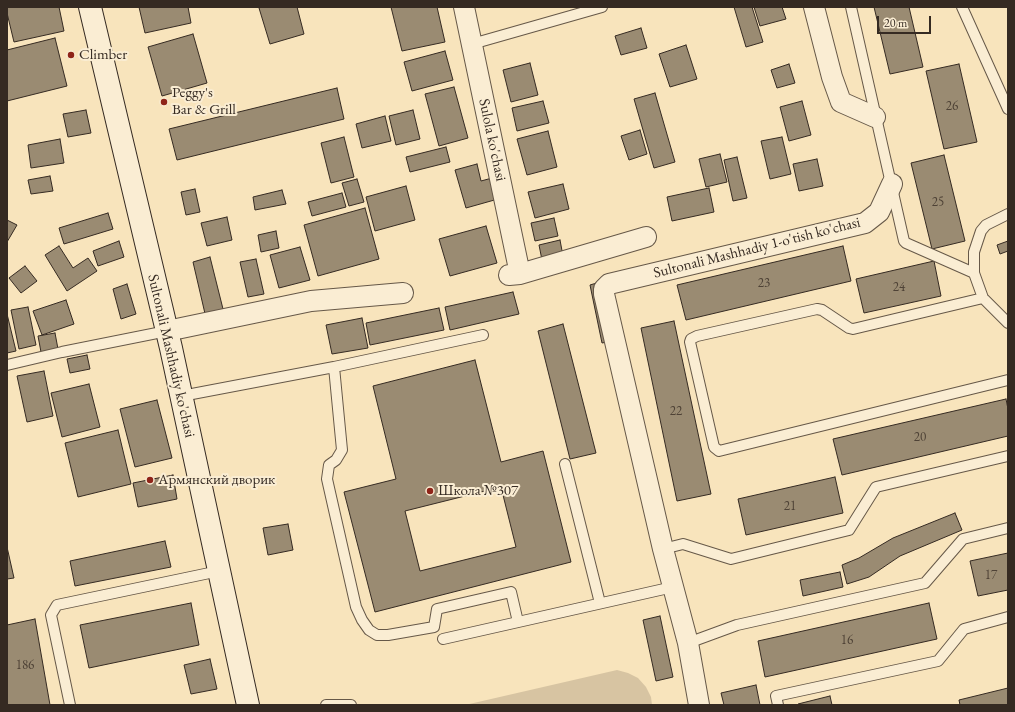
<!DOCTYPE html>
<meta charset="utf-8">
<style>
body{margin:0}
#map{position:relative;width:1015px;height:712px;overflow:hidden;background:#f8e4bc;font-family:"EB Garamond",serif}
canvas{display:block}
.frame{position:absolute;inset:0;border:8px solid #352a22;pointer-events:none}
.scale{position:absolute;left:877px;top:16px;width:54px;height:18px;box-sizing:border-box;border:2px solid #352a22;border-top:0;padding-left:5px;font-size:12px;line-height:14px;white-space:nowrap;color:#352a22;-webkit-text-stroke:3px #faedd3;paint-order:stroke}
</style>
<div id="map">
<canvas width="1015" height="712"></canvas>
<div class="frame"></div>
<div class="scale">20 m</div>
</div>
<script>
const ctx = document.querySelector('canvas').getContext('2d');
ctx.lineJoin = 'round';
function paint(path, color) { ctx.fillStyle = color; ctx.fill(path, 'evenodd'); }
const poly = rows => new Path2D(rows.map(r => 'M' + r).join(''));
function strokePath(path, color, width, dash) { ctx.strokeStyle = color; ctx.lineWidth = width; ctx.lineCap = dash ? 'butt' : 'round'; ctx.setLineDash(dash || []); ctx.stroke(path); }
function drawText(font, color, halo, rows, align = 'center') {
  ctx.font = font + ' "EB Garamond",serif'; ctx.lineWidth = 4; ctx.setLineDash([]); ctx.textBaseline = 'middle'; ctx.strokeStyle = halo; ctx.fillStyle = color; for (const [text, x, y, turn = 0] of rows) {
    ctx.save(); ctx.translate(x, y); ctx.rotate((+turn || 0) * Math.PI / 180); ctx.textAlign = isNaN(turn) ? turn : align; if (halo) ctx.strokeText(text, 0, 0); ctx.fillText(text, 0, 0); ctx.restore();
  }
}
const green = poly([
 [617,670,628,673,638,678,646,687,651,697,652,705,465,705]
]);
const building = poly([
 [7,7,59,7,64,31,14,42,7,13,7,7],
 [139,7,188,7,191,23,145,33,139,7],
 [262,7,297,7,304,34,270,44,259,8,262,7],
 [391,7,437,7,445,42,402,51,391,7],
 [734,7,752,7,763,42,746,47,734,7],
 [754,7,782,7,786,19,760,26,754,7],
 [874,7,909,7,923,67,890,74,874,7],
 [641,28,647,48,621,55,615,36,641,28],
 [193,34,207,83,162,96,148,47,193,34],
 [55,38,67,86,7,101,7,50,55,38],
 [686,45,697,79,670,87,659,54,686,45],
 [445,51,453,80,412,91,404,62,445,51],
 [530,63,538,95,511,102,503,70,530,63],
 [789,64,795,83,777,88,771,70,789,64],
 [959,64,977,142,944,149,926,71,959,64],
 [454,87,468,138,439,146,425,94,454,87],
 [337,88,344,119,177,160,169,129,337,88],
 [655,93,675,162,654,168,634,99,655,93],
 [543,101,549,123,517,131,512,108,543,101],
 [802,101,811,135,789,141,780,107,802,101],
 [86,110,91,133,68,137,63,114,86,110],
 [413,110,420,139,396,145,389,116,413,110],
 [385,116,391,141,362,148,356,124,385,116],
 [640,130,647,154,629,160,621,136,640,130],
 [548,131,557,167,527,175,517,139,548,131],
 [344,137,354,177,331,183,321,143,344,137],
 [782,137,791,174,770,179,761,141,782,137],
 [60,139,64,163,31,168,28,145,60,139],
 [446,147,450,162,410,172,406,157,446,147],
 [720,154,727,182,706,187,699,159,720,154],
 [944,155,965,241,932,249,911,163,944,155],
 [737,157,747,198,733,201,724,160,737,157],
 [817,159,823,186,799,191,793,164,817,159],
 [477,164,481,181,492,178,498,199,466,208,455,170,477,164],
 [50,176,53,191,31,194,28,180,50,176],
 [357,179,364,202,349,206,342,183,357,179],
 [563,184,569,209,535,218,528,192,563,184],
 [406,186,415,220,375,231,366,197,406,186],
 [709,188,714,212,672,221,667,197,709,188],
 [195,189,200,212,186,215,181,192,195,189],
 [282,190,286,204,255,210,253,197,282,190],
 [342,193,346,207,312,216,308,202,342,193],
 [365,208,379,259,318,276,304,225,365,208],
 [108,213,113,229,64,244,59,228,108,213],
 [227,217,232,240,207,246,201,223,227,217],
 [554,218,558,236,535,241,531,223,554,218],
 [7,220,17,225,7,242,7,220],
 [486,226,497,263,450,276,439,239,486,226],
 [276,231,279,248,261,252,258,235,276,231],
 [560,240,563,256,542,260,539,245,560,240],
 [119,241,124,257,98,266,93,251,119,241],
 [1008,241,1008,251,1000,254,997,245,1008,241],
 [59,246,73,268,88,258,97,271,67,291,45,255,59,246],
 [843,246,851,281,686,320,677,285,843,246],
 [300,247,310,280,279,288,270,255,300,247],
 [210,257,224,313,206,318,193,262,210,257],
 [256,259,264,294,248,297,240,262,256,259],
 [934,261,941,296,864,313,856,279,934,261],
 [25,266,37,281,21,293,9,278,25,266],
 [600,282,612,341,602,343,590,285,600,282],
 [127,284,136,314,121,319,113,289,127,284],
 [513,292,519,314,450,330,445,307,513,292],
 [66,300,74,324,42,335,33,311,66,300],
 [28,307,36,345,19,349,11,310,28,307],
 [439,308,444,330,370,345,366,323,439,308],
 [7,314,16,351,7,353,7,314],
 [362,318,368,348,332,354,326,325,362,318],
 [674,321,711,494,677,501,641,328,674,321],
 [563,324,596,453,570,459,538,331,563,324],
 [55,333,58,349,41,352,38,336,55,333],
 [87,355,90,369,70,373,67,359,87,355],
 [475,360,501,462,543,451,571,562,375,612,344,492,396,479,373,386,475,360],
 [501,487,516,547,420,571,405,511,501,487],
 [44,371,53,416,27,422,17,376,44,371],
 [89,384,100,427,62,437,51,393,89,384],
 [1006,399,1008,409,1008,436,842,475,833,439,1006,399],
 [157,400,172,458,135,467,120,409,157,400],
 [118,430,131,484,78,497,65,443,118,430],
 [173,475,177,499,138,507,133,483,173,475],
 [835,477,843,513,746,535,738,499,835,477],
 [955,513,962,530,900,556,869,577,847,584,842,565,859,558,893,538,955,513],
 [288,524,293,550,268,555,263,528,288,524],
 [165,541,171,567,75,586,70,561,165,541],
 [7,547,14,578,7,579,7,547],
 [1008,553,1008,590,978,596,970,561,1008,553],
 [840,572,843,587,803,596,800,580,840,572],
 [191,603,199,645,89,668,80,625,191,603],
 [929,603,937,639,765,677,758,641,929,603],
 [660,616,673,677,656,681,643,620,660,616],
 [35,619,50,705,7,705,7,625,35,619],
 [210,659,217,689,191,694,184,665,210,659],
 [756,685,760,705,724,705,721,693,756,685],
 [1008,688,1008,705,960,705,959,700,1008,688],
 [830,696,832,705,799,705,798,704,830,696]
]);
const lane = poly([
 [851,7,904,241,906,243,974,273,983,298,1008,323],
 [962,7,1008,109],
 [472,44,602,7],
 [974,273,974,252,981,231,986,225,1008,214],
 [983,298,853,329,849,328,822,310,817,309,697,336,691,339,690,342,714,447,719,451,1008,380],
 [483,335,334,367,342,450,336,460,329,465,327,479,356,607,362,620,369,630,377,635,388,635,434,627,437,609,511,592,518,622],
 [7,365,62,352,167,331],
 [192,394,334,367],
 [565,464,600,603],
 [663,549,683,544,731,559,849,530,876,487,1008,456],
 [443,639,673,587],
 [688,643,737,625,925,583,963,539,1008,528],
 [70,705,51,615,57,605,219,571],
 [326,705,351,705],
 [778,705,776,696,938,661,964,629,1008,617]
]);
const street = poly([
 [464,7,520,274],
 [814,7,832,77,841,102,875,117],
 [509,275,520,274,646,237],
 [167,331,311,301,403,293],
 [699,705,688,643,663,549,604,294,604,289,609,284,865,223,879,212,892,184]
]);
const secondary = poly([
 [90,7,171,348,248,705]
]);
const markers = [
 [71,55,4,"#8f2418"],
 [164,102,4,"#8f2418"],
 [150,480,4,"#8f2418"],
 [430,491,4,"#8f2418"]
];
const numberNames = [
 ["26",952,106],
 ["25",938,202],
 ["23",764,283],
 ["24",899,287],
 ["22",676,411],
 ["20",920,437],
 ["21",790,506],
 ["17",991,575],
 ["16",847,640],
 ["186",25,665]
];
const poiNames = [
 ["Climber",79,55],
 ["Peggy's",172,93],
 ["Bar & Grill",172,110],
 ["Армянский дворик",158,480],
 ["Школа №307",438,491]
];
const streetNames = [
 ["Sulola ko'chasi",492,140,78],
 ["Sultonali Mashhadiy 1-o'tish ko'chasi",757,248,-14],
 ["Sultonali Mashhadiy ko'chasi",171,356,77]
];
paint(green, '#d7c4a2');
paint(building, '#9a8b72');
strokePath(building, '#352a22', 1);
strokePath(lane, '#665848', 12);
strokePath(street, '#665848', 22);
strokePath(secondary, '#352a22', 24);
strokePath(lane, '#faedd3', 10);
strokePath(street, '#faedd3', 20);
strokePath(secondary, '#faedd3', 22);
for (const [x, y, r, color] of markers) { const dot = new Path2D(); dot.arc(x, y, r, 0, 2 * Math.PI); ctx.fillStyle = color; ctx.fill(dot); strokePath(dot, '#faedd3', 1.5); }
drawText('13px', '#4e4236', null, numberNames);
drawText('15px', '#352a22', '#faedd3', poiNames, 'left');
drawText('15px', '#352a22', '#faedd3', streetNames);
</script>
